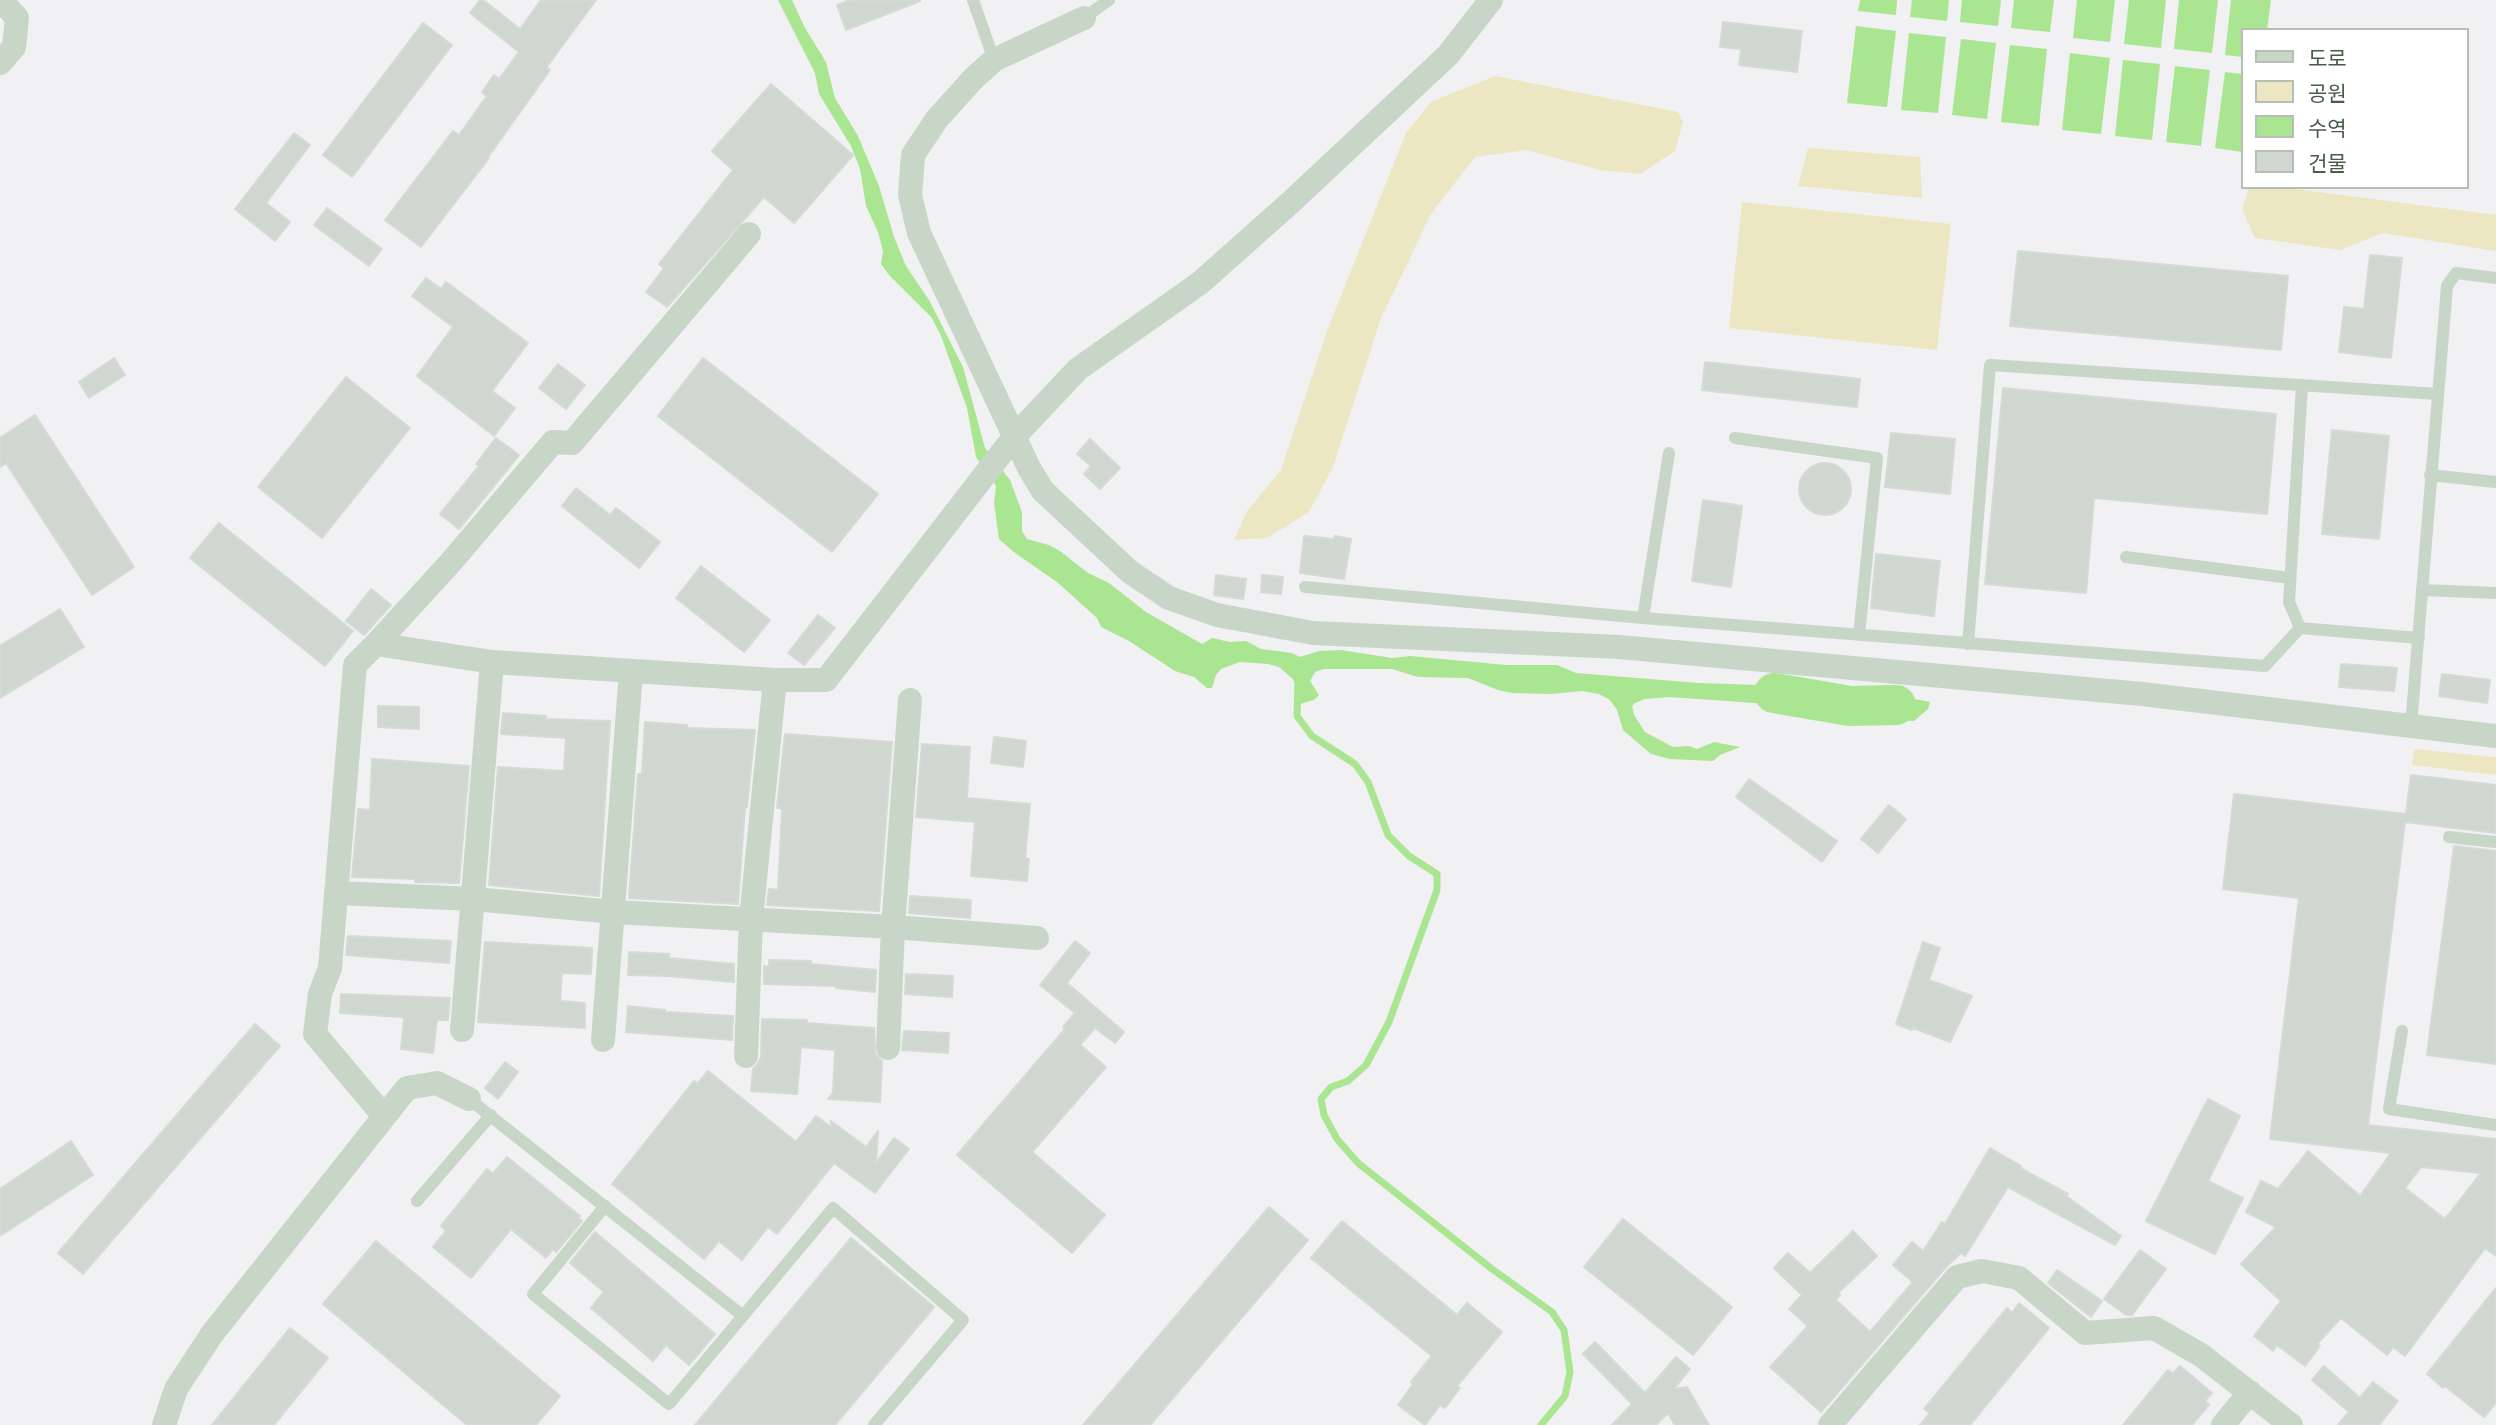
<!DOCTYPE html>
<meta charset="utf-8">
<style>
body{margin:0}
#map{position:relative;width:2496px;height:1425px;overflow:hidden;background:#f1f0f2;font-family:Commissioner,"Noto Sans KR",sans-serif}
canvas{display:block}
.legend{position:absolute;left:2241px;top:28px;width:228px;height:161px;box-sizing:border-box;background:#fff;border:2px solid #b6beb6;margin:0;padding:9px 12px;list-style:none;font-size:21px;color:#495c49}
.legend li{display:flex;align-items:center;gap:14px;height:35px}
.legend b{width:35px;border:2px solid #b6beb6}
</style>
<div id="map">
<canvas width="2496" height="1425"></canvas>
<ul class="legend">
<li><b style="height:9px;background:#c8d6c7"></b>도로</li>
<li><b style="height:19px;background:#ece7c2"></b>공원</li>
<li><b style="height:19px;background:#aae592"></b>수역</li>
<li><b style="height:19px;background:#cfd7d0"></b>건물</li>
</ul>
</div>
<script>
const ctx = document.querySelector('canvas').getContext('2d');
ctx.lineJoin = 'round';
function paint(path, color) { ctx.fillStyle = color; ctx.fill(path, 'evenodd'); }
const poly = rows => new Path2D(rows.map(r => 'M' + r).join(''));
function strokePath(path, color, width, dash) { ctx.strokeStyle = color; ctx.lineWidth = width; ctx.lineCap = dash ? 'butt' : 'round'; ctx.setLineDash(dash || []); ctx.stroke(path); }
const green = poly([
 [1495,76,1678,112,1683,121,1675,151,1640,174,1600,170,1527,150,1475,157,1431,214,1381,318,1333,467,1309,512,1267,538,1234,540,1247,511,1281,470,1327,331,1406,133,1431,102],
 [1808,148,1920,157,1922,198,1798,186],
 [2249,187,2281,187,2496,215,2496,251,2383,233,2340,250,2255,238,2242,209],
 [1742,202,1951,224,1937,350,1729,328],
 [2414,749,2496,757,2496,775,2412,765]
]);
const water = poly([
 [778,0,792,0,805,28,826,62,835,98,858,136,879,186,894,237,906,266,929,300,963,367,985,448,1010,480,1022,512,1022,531,1027,539,1049,545,1060,551,1088,573,1109,583,1146,612,1202,644,1212,638,1230,642,1246,641,1261,649,1292,653,1300,657,1319,651,1341,650,1392,658,1410,656,1506,665,1557,665,1576,673,1699,683,1791,686,1837,691,1821,712,1783,705,1669,697,1645,699,1635,703,1632,706,1634,715,1645,732,1673,747,1689,746,1697,749,1714,742,1740,747,1720,755,1713,761,1670,759,1651,754,1623,730,1617,710,1610,700,1599,694,1582,691,1551,694,1512,693,1498,690,1468,678,1418,677,1392,669,1324,669,1315,672,1310,681,1319,695,1314,700,1300,704,1294,703,1297,691,1293,679,1279,667,1268,664,1240,662,1221,669,1216,675,1212,688,1207,688,1194,677,1175,671,1129,641,1101,627,1097,618,1057,582,1015,553,999,539,994,503,996,486,976,457,967,408,941,336,932,318,889,275,881,264,883,251,878,232,866,206,860,169,851,146,819,94,815,73],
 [1860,0,1897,0,1896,15,1858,11],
 [1912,0,1949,0,1947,21,1910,17],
 [1962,0,2001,0,1998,26,1960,22],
 [2014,0,2054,0,2050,32,2011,28],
 [2077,0,2115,0,2110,42,2073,38],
 [2129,0,2166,0,2161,48,2124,44],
 [2179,0,2218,0,2212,53,2174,49],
 [2231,0,2271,0,2267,30,2242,30,2242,57,2225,55],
 [1856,26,1896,31,1887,107,1847,103],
 [1909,33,1946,37,1938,113,1901,110],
 [1961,39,1996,43,1987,119,1952,115],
 [2010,45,2047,49,2039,126,2001,122],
 [2070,53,2110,58,2101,134,2062,130],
 [2123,60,2160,64,2152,140,2115,136],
 [2175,66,2210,70,2201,146,2166,142],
 [2225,72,2242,74,2242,152,2215,148],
 [1853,690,1920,700,1930,702,1928,709,1914,721,1889,720,1859,712,1832,716]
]);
const stream = poly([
 [1298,682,1297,716,1312,736,1355,764,1368,782,1388,835,1409,856,1437,874,1437,890,1389,1022,1366,1065,1348,1081,1331,1087,1321,1099,1324,1115,1337,1139,1358,1163,1492,1269,1552,1312,1564,1330,1570,1372,1565,1396,1541,1425]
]);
const river = poly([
 [1774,693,1850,706,1896,705]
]);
const building = poly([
 [480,0,483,0,520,29,541,0,596,0,546,68,550,70,488,157,489,158,421,247,385,220,453,131,459,135,487,96,482,92,494,75,499,79,519,52,470,13,480,0],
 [850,0,920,0,920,1,846,30,837,5,850,0],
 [1723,22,1802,31,1797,72,1739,65,1741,49,1720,47,1723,22],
 [423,23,452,45,352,177,323,155,423,23],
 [771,84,853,155,794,223,764,197,667,307,646,292,664,268,659,264,733,170,712,151,771,84],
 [294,133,310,145,266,203,290,222,275,241,235,209,294,133],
 [327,208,382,249,369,266,314,225,327,208],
 [2018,251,2288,276,2281,350,2010,326,2018,251],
 [2370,255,2402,258,2391,358,2339,352,2344,307,2364,309,2370,255],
 [426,278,441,289,446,282,528,343,492,391,515,408,494,436,417,376,453,327,412,296,426,278],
 [114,358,125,375,89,398,79,382,114,358],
 [703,358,878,494,832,552,658,416,703,358],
 [1705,362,1860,379,1857,407,1702,390,1705,362],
 [558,364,585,385,566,409,539,388,558,364],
 [346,377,410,428,322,538,258,487,346,377],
 [2003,388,2276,414,2267,514,2094,498,2086,593,1985,584,2003,388],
 [35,415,134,567,92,595,6,463,0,467,0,438,35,415],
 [2332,430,2389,436,2379,539,2322,534,2332,430],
 [1891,433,1955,439,1950,494,1885,487,1891,433],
 [496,438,519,455,459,529,440,514,479,466,476,464,496,438],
 [1090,439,1120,468,1100,489,1084,474,1091,466,1077,454,1090,439],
 '1799 489a26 26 0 1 1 52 0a26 26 0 1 1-52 0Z',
 [576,488,610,515,616,508,660,542,639,568,562,506,576,488],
 [1703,500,1742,506,1731,587,1692,581,1703,500],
 [219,523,353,631,325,666,190,558,219,523],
 [1304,536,1334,539,1335,536,1351,539,1344,579,1300,573,1304,536],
 [1876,554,1940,561,1934,616,1871,608,1876,554],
 [701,566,770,620,744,652,676,598,701,566],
 [1216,575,1246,579,1243,599,1214,595,1216,575],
 [1262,575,1283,577,1281,594,1261,592,1262,575],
 [371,589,391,605,364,635,346,621,371,589],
 [60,609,84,647,0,698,0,646,60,609],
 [818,615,835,628,804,665,788,653,818,615],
 [2341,664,2397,668,2394,691,2339,687,2341,664],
 [2442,674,2490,680,2487,703,2439,696,2442,674],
 [378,706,419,707,419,729,378,727,378,706],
 [503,713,546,716,546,719,610,721,599,896,489,885,498,767,564,771,566,738,501,734,503,713],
 [645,722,687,725,687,728,755,730,747,807,745,807,738,904,629,898,638,774,642,774,645,722],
 [785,734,892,742,879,911,767,905,769,889,778,890,782,811,781,808,777,808,785,734],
 [994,737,1026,741,1023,767,991,763,994,737],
 [922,744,970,747,967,798,1030,804,1025,858,1029,859,1027,881,971,876,975,822,916,817,922,744],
 [372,759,469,766,459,883,415,882,415,879,352,877,358,809,370,810,372,759],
 [2411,775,2496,785,2496,833,2405,822,2368,1125,2496,1139,2496,1256,2485,1248,2405,1356,2393,1347,2387,1355,2341,1318,2317,1344,2320,1346,2305,1366,2277,1345,2273,1351,2254,1336,2281,1301,2241,1264,2276,1227,2246,1212,2261,1181,2278,1189,2308,1151,2360,1196,2391,1153,2270,1139,2299,898,2223,889,2234,794,2406,814,2411,775],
 [2421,1167,2481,1173,2445,1219,2405,1188,2421,1167],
 [1749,779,1837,841,1822,862,1736,797,1749,779],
 [1889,805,1906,819,1878,853,1861,839,1889,805],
 [2454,846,2496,851,2496,1064,2427,1055,2454,846],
 [910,896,971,900,970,918,909,913,910,896],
 [348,936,451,941,449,963,346,955,348,936],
 [1075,941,1090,953,1067,983,1124,1032,1115,1043,1095,1028,1080,1045,1106,1067,1032,1152,1105,1215,1072,1253,957,1155,1065,1029,1063,1027,1075,1013,1040,985,1075,941],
 [485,942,592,948,591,974,562,973,560,1001,585,1003,585,1028,478,1022,485,942],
 [1923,942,1940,948,1929,980,1972,996,1950,1042,1913,1028,1912,1030,1896,1024,1923,942],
 [629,952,669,954,669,958,734,964,734,982,668,976,628,975,629,952],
 [769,960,811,961,811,964,876,970,875,992,836,988,836,986,764,984,764,966,769,967,769,960],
 [906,974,953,976,952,997,905,994,906,974],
 [341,994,450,998,448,1020,437,1020,433,1053,401,1049,404,1019,402,1017,340,1013,341,994],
 [628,1006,665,1010,665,1012,733,1016,732,1040,626,1032,628,1006],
 [762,1019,807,1020,807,1023,874,1028,875,1054,882,1061,880,1102,828,1099,833,1093,835,1050,801,1047,797,1094,751,1091,753,1069,758,1064,761,1057,762,1019],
 [255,1024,280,1046,83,1274,58,1253,255,1024],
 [904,1031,949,1033,948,1053,902,1050,904,1031],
 [505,1062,518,1072,498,1099,485,1088,505,1062],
 [708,1071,796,1142,816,1116,831,1127,831,1121,866,1147,878,1131,876,1163,894,1138,909,1149,875,1193,834,1163,777,1234,768,1227,742,1260,719,1241,704,1259,612,1184,694,1081,697,1084,708,1071],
 [2208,1099,2240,1116,2208,1181,2243,1198,2215,1254,2146,1221,2208,1099],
 [71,1141,93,1175,0,1236,0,1189,71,1141],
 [1990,1148,2021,1166,2020,1168,2068,1194,2066,1196,2121,1236,2115,1245,2008,1187,1965,1256,1961,1253,1946,1267,1821,1412,1770,1367,1808,1326,1789,1309,1802,1295,1774,1268,1788,1253,1810,1273,1853,1231,1877,1256,1838,1293,1840,1295,1836,1300,1870,1332,1913,1282,1893,1265,1912,1242,1923,1251,1942,1222,1945,1224,1990,1148],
 [507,1157,580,1216,578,1218,582,1221,556,1252,553,1249,546,1258,511,1229,471,1278,433,1247,446,1231,441,1226,487,1169,493,1174,507,1157],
 [1269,1207,1308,1240,1150,1425,1083,1425,1269,1207],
 [1623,1219,1732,1307,1693,1355,1584,1267,1623,1219],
 [1342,1221,1457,1315,1467,1303,1502,1332,1457,1386,1460,1388,1445,1408,1440,1405,1425,1425,1398,1405,1413,1384,1411,1382,1432,1356,1311,1258,1342,1221],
 [595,1232,715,1334,689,1365,666,1345,653,1361,591,1308,604,1292,570,1263,595,1232],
 [851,1238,934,1307,835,1425,695,1425,851,1238],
 [376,1241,560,1396,536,1425,467,1425,323,1304,376,1241],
 [2140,1250,2166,1269,2132,1315,2126,1315,2104,1299,2140,1250],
 [2057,1270,2102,1301,2091,1317,2048,1283,2057,1270],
 [2496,1288,2496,1403,2484,1417,2445,1386,2443,1388,2427,1374,2496,1288],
 [2019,1303,2049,1328,2033,1348,1970,1425,1920,1425,1930,1413,1924,1409,2007,1308,2012,1313,2019,1303],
 [290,1328,328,1358,274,1425,212,1425,290,1328],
 [1595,1342,1645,1393,1676,1357,1690,1369,1674,1389,1687,1387,1709,1425,1675,1425,1668,1413,1656,1425,1612,1425,1632,1404,1583,1354,1595,1342],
 [2180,1366,2212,1393,2205,1401,2209,1405,2192,1425,2123,1425,2168,1370,2173,1374,2180,1366],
 [2324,1366,2360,1398,2373,1382,2398,1401,2379,1425,2338,1425,2349,1412,2312,1380,2324,1366]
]);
const lane = poly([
 [973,0,994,60],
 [1084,18,1109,0],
 [1735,438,1877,458,1859,635],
 [2430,475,2496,482],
 [2126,557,2290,578],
 [1305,587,1643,618,2265,666,2300,628,2419,638],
 [2422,590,2496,593],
 [1643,618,1669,453],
 [2300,628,2289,602,2302,385],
 [1968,644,1990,365,2438,394],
 [2411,726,2447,286,2456,273,2496,278],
 [2449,837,2496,842],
 [2402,1031,2389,1109,2496,1125],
 [469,1099,743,1316,833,1208,963,1320,874,1425],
 [417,1201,491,1115],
 [605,1206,533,1294,669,1404,743,1316]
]);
const street = poly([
 [1084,18,994,60,973,79,937,119,913,155,910,195,919,233,1029,468,1043,491,1130,572,1169,598,1217,615,1313,633,1619,647,2142,694,2496,736],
 [0,63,14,47,17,18,1,0],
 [376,644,451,562,553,442,572,443,749,234],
 [337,893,474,899,614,912,893,927,1037,938],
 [462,1030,492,662],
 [603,1040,631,672],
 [888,1048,893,927,910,700],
 [746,1056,751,919,775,680],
 [383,1115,315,1034,320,994,330,968,355,665,376,644,492,662,775,680,826,680,1014,437,1078,369,1200,283,1291,202,1448,55,1491,0],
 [164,1425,176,1389,212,1334,407,1088,437,1083,469,1099],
 [1830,1425,1957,1277,1982,1271,2019,1278,2085,1333,2154,1328,2201,1355,2291,1425],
 [2223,1425,2250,1392]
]);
paint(green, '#ece7c2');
paint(water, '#aae592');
strokePath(stream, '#aae592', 7);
strokePath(river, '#aae592', 40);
paint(building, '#cfd7d0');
strokePath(building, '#d4dad5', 2);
strokePath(lane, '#c8d6c7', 12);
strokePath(street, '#c8d6c7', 24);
</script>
